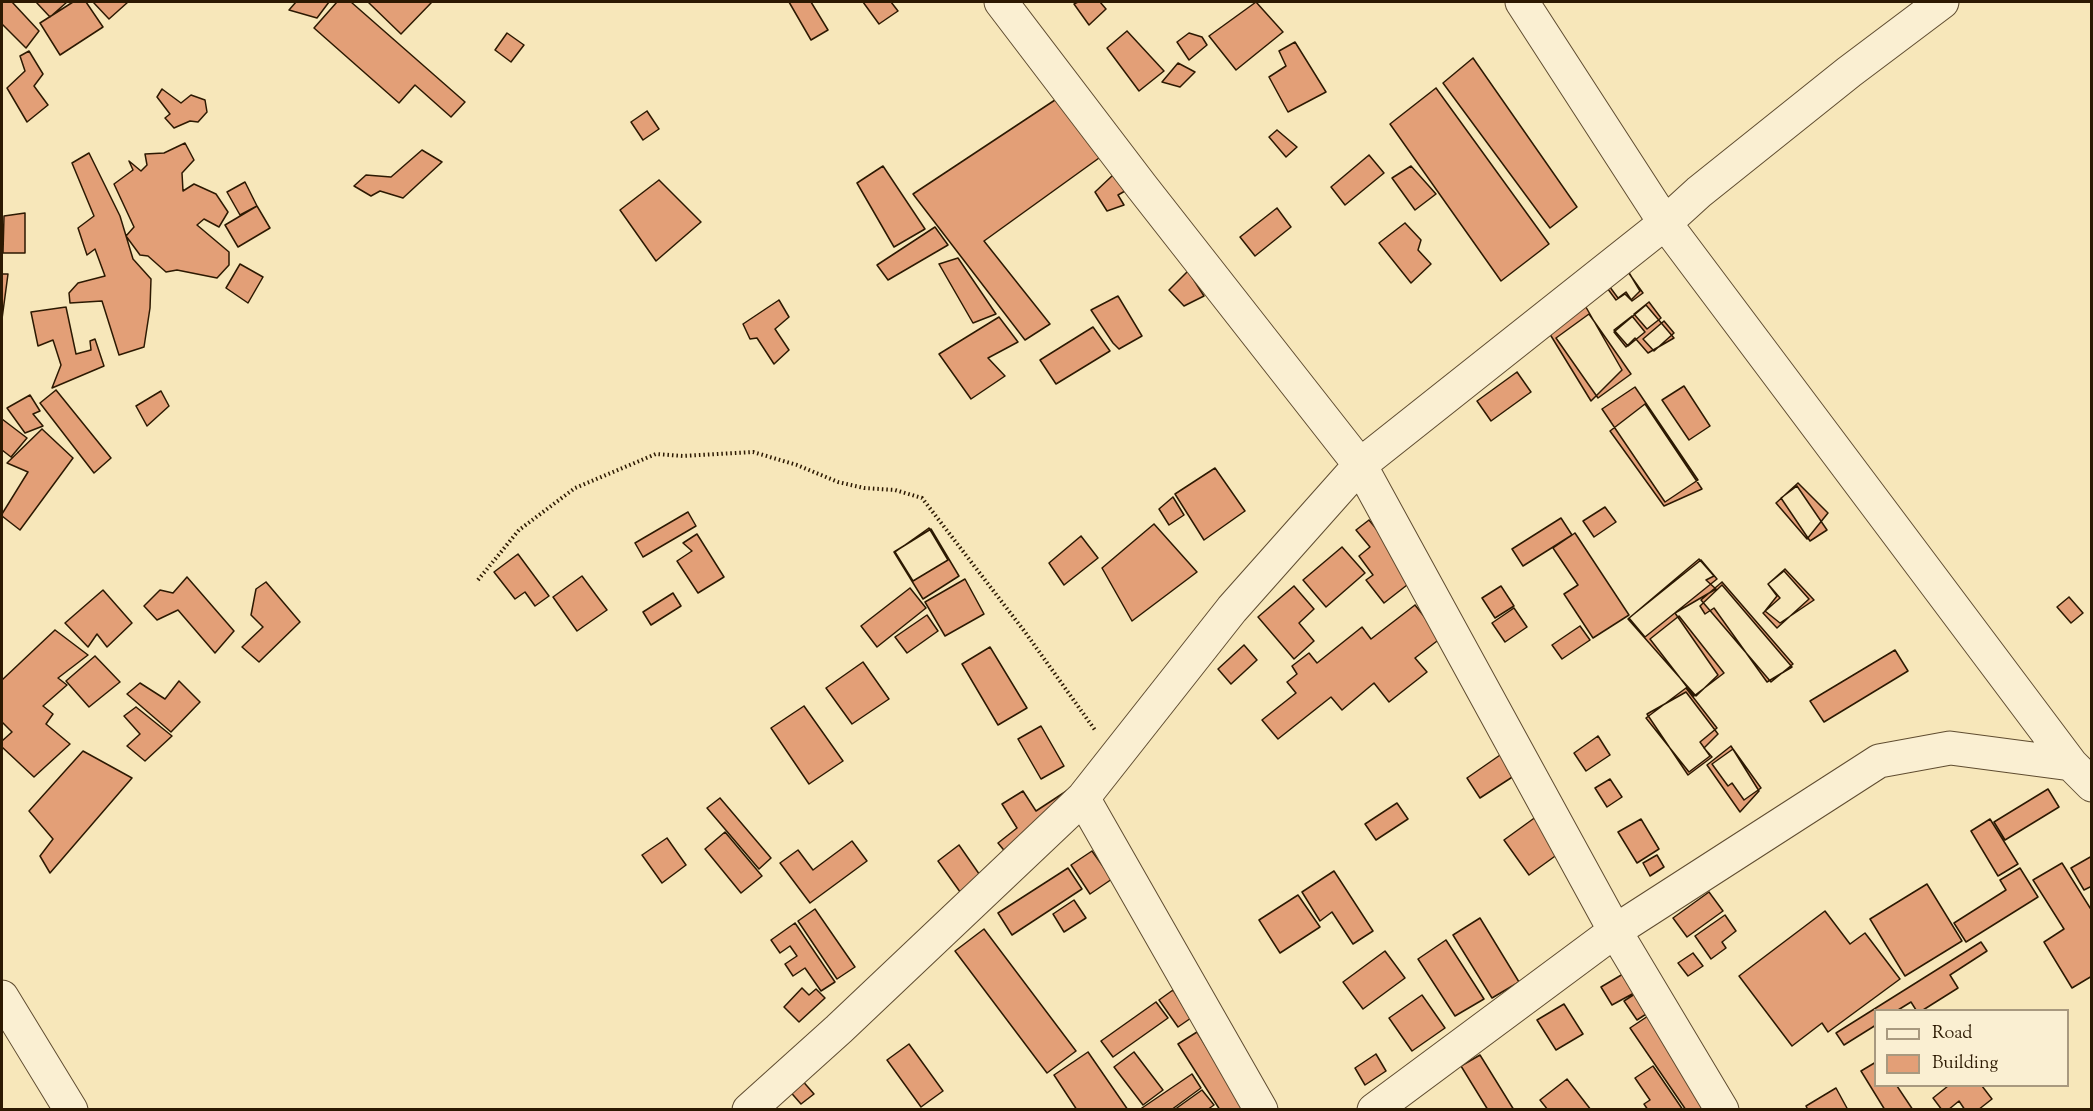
<!DOCTYPE html>
<style>
body{margin:0}
#map{position:relative;width:2093px;height:1111px;overflow:hidden;background:#f7e7ba;font-family:"Sorts Mill Goudy",serif}
canvas{display:block}
.frame{position:absolute;inset:0;border:3px solid #2c1902;pointer-events:none}
.legend{position:absolute;left:1874px;top:1009px;width:195px;height:78px;box-sizing:border-box;background:#faefd2;border:2px solid #a8997f;margin:0;padding:8px 10px;list-style:none;font-size:18px;color:#2c1902}
.legend li{display:flex;align-items:center;gap:12px;height:30px}
.legend b{width:30px;border:2px solid #a8997f}
</style>
<div id="map">
<canvas width="2093" height="1111"></canvas>
<div class="frame"></div>
<ul class="legend">
<li><b style="height:8px;background:#faefd2"></b>Road</li>
<li><b style="height:16px;background:#e39f77"></b>Building</li>
</ul>
</div>
<script>
const ctx = document.querySelector('canvas').getContext('2d');
ctx.lineJoin = 'round';
function paint(path, color) { ctx.fillStyle = color; ctx.fill(path, 'evenodd'); }
const poly = rows => new Path2D(rows.map(r => 'M' + r).join(''));
function strokePath(path, color, width, dash) { ctx.strokeStyle = color; ctx.lineWidth = width; ctx.lineCap = dash ? 'butt' : 'round'; ctx.setLineDash(dash || []); ctx.stroke(path); }
const building = poly([
 [2,2,12,2,39,31,26,48,2,24,2,2],
 [36,2,67,2,50,17,36,2],
 [73,2,86,2,103,27,60,55,40,23,73,2],
 [93,2,128,2,109,19,93,2],
 [296,2,329,2,317,18,289,10,296,2],
 [337,2,351,2,465,102,451,117,415,85,399,103,314,28,337,2],
 [368,2,432,2,401,34,368,2],
 [789,2,811,2,828,30,811,40,789,2],
 [863,2,891,2,898,11,879,24,863,2],
 [1078,2,1100,2,1106,9,1089,25,1074,4,1078,2],
 [1256,2,1283,32,1236,70,1209,36,1256,2],
 [1127,31,1164,71,1139,91,1107,48,1127,31],
 [507,33,524,45,511,62,495,50,507,33],
 [1189,33,1202,37,1207,45,1189,60,1177,42,1189,33],
 [1295,42,1326,92,1288,112,1269,77,1286,66,1279,51,1295,42],
 [29,51,43,74,34,86,48,105,27,122,7,88,25,71,20,56,29,51],
 [1473,58,1577,207,1550,228,1443,83,1473,58],
 [1178,63,1195,72,1180,87,1162,82,1178,63],
 [1436,88,1549,244,1501,281,1390,124,1436,88],
 [162,89,181,103,191,95,205,100,207,112,198,122,190,121,174,128,165,118,170,114,157,97,162,89],
 [1058,98,1106,153,984,241,1050,324,1025,340,913,194,1058,98],
 [647,111,659,129,643,140,631,122,647,111],
 [1277,130,1297,147,1286,157,1269,137,1277,130],
 [185,143,194,160,182,173,183,191,194,184,216,194,228,212,219,227,204,219,197,225,229,252,229,265,217,278,177,270,166,272,148,256,140,255,126,236,134,227,114,184,133,170,129,161,141,171,147,165,145,154,164,153,185,143],
 [422,150,442,162,403,198,380,191,371,196,354,186,366,175,391,177,422,150],
 [89,153,120,216,133,259,151,279,150,308,144,347,119,355,102,301,70,303,69,293,78,283,105,276,95,249,87,255,78,228,94,216,72,163,89,153],
 [1369,155,1384,173,1345,205,1331,187,1369,155],
 [883,166,925,229,894,247,857,183,883,166],
 [1411,166,1436,194,1415,210,1392,178,1411,166],
 [1113,175,1125,191,1118,195,1124,205,1107,211,1095,192,1113,175],
 [659,180,701,222,656,261,620,210,659,180],
 [245,182,257,206,240,215,227,192,245,182],
 [257,206,270,228,238,247,225,225,257,206],
 [1277,208,1291,227,1255,256,1240,237,1277,208],
 [25,213,25,253,3,253,4,216,25,213],
 [1405,223,1421,240,1418,250,1431,264,1411,283,1379,243,1405,223],
 [935,227,948,245,888,280,877,265,935,227],
 [958,258,996,314,973,323,939,264,958,258],
 [1622,261,1640,291,1631,300,1625,294,1616,300,1602,281,1622,261],
 [240,264,263,277,248,303,226,288,240,264],
 [1623,265,1643,293,1632,301,1626,292,1618,298,1604,279,1623,265],
 [1188,271,1204,296,1184,306,1169,290,1188,271],
 [2,274,8,274,2,319,2,274],
 [1118,296,1142,336,1119,349,1113,343,1091,310,1118,296],
 [779,300,789,317,775,329,789,350,774,364,757,338,750,339,743,324,779,300],
 [1583,302,1622,370,1591,401,1548,331,1583,302],
 [1649,302,1661,318,1647,329,1634,314,1649,302],
 [1646,305,1674,338,1648,353,1635,338,1626,347,1614,332,1646,305],
 [66,307,76,354,91,350,90,341,95,339,104,366,52,388,61,365,53,340,38,346,31,312,66,307],
 [1589,314,1631,374,1598,398,1556,338,1589,314],
 [1632,316,1645,332,1628,346,1614,330,1632,316],
 [999,317,1018,342,988,358,1005,376,971,399,939,354,999,317],
 [1664,321,1674,333,1654,351,1643,339,1664,321],
 [1093,327,1110,351,1056,384,1040,360,1093,327],
 [1517,372,1531,392,1491,421,1477,401,1517,372],
 [1684,386,1710,426,1689,440,1662,400,1684,386],
 [1635,387,1698,480,1665,502,1602,409,1635,387],
 [56,390,111,458,94,473,40,403,56,390],
 [161,391,169,406,147,426,136,406,161,391],
 [30,395,40,411,33,414,43,426,25,433,7,408,30,395],
 [1645,404,1702,489,1664,506,1610,431,1645,404],
 [2,419,27,438,11,457,2,450,2,419],
 [42,429,73,458,20,530,2,516,2,514,28,472,7,463,42,429],
 [1215,468,1245,511,1204,540,1175,494,1215,468],
 [1798,483,1828,513,1807,539,1776,503,1798,483],
 [1797,486,1827,530,1810,541,1781,498,1797,486],
 [1173,497,1184,515,1169,525,1159,509,1173,497],
 [1605,507,1616,522,1594,537,1583,521,1605,507],
 [688,512,696,526,643,557,635,543,688,512],
 [1561,518,1572,535,1523,566,1512,549,1561,518],
 [1369,520,1416,578,1384,603,1366,580,1373,575,1359,556,1370,547,1356,530,1369,520],
 [1154,524,1197,572,1132,621,1102,568,1154,524],
 [929,528,948,560,913,581,895,552,929,528],
 [931,529,959,576,923,599,894,552,931,529],
 [1575,533,1629,615,1593,638,1564,594,1578,585,1553,548,1575,533],
 [697,534,724,577,698,593,677,561,692,551,683,543,697,534],
 [1081,536,1098,558,1064,585,1049,563,1081,536],
 [1342,547,1365,573,1326,607,1303,580,1342,547],
 [518,554,549,596,535,606,525,592,515,599,494,572,518,554],
 [1699,559,1714,576,1706,580,1716,589,1675,613,1718,675,1696,696,1628,619,1699,559],
 [1701,560,1717,579,1645,637,1629,618,1701,560],
 [1785,569,1814,600,1780,623,1765,611,1777,596,1768,584,1785,569],
 [1784,571,1809,599,1777,628,1763,613,1780,598,1768,584,1784,571],
 [582,576,607,610,577,631,553,597,582,576],
 [187,577,234,631,215,653,178,610,157,620,144,606,160,590,173,593,187,577],
 [965,579,984,614,945,636,925,602,965,579],
 [266,582,300,622,259,662,242,647,263,627,251,615,256,589,266,582],
 [1722,582,1793,664,1771,682,1701,600,1722,582],
 [1722,585,1792,667,1767,682,1714,608,1705,614,1700,606,1722,585],
 [1294,586,1314,609,1299,623,1314,641,1294,659,1258,617,1294,586],
 [1501,586,1514,606,1495,618,1482,598,1501,586],
 [910,588,926,608,877,647,861,626,910,588],
 [103,590,132,623,107,647,97,634,88,647,65,623,103,590],
 [673,593,681,606,651,625,643,612,673,593],
 [2069,597,2083,613,2071,623,2057,607,2069,597],
 [1415,605,1441,638,1415,658,1427,672,1389,702,1374,683,1342,710,1331,697,1278,739,1262,720,1296,693,1287,682,1297,674,1292,666,1309,653,1317,663,1362,627,1371,639,1415,605],
 [1514,608,1527,627,1505,642,1492,623,1514,608],
 [927,615,938,631,907,653,895,637,927,615],
 [1679,616,1724,673,1694,696,1650,639,1679,616],
 [1580,626,1590,640,1562,659,1552,645,1580,626],
 [55,630,88,655,58,678,67,685,43,706,53,714,46,724,70,744,34,777,2,747,2,741,12,732,2,722,2,680,55,630],
 [1244,645,1257,660,1231,684,1218,669,1244,645],
 [990,647,1027,708,998,725,962,664,990,647],
 [1895,650,1908,671,1824,722,1810,701,1895,650],
 [95,656,120,682,89,707,66,681,95,656],
 [863,662,889,699,852,724,826,688,863,662],
 [179,681,200,702,171,732,127,694,140,683,165,699,179,681],
 [1686,688,1717,728,1700,742,1710,756,1689,772,1646,718,1686,688],
 [1686,692,1718,734,1704,748,1712,757,1688,775,1647,714,1686,692],
 [804,706,843,761,809,784,771,728,804,706],
 [136,707,172,736,145,761,127,746,140,734,124,716,136,707],
 [1041,726,1064,766,1041,779,1018,739,1041,726],
 [1598,736,1610,755,1586,771,1574,753,1598,736],
 [1731,746,1759,791,1740,812,1707,765,1731,746],
 [1733,749,1761,788,1744,800,1732,783,1728,786,1712,764,1733,749],
 [83,751,132,778,50,873,40,856,53,839,29,811,83,751],
 [1503,753,1517,774,1480,798,1467,778,1503,753],
 [1610,779,1622,797,1607,807,1595,788,1610,779],
 [2048,789,2059,807,2005,840,1994,822,2048,789],
 [1068,790,1012,860,998,843,1017,828,1002,804,1023,791,1036,811,1068,790],
 [720,798,771,858,759,869,707,808,720,798],
 [1397,803,1408,819,1376,840,1365,824,1397,803],
 [1544,811,1569,846,1529,875,1504,840,1544,811],
 [1641,819,1659,849,1637,863,1618,832,1641,819],
 [1990,819,2018,864,1998,876,1971,831,1990,819],
 [725,832,762,876,741,893,705,849,725,832],
 [667,838,686,865,662,883,642,855,667,838],
 [852,841,867,861,810,903,780,863,798,850,813,870,852,841],
 [959,845,984,881,963,896,938,861,959,845],
 [1092,851,1112,879,1090,894,1071,865,1092,851],
 [1657,855,1664,867,1650,876,1643,863,1657,855],
 [2092,856,2092,886,2084,890,2071,868,2092,856],
 [2062,863,2092,911,2092,976,2072,988,2044,942,2064,929,2033,880,2062,863],
 [1068,868,1082,889,1012,935,998,913,1068,868],
 [2020,868,2038,897,1966,942,1954,923,2006,890,2000,880,2020,868],
 [1334,871,1373,931,1353,944,1332,912,1320,921,1302,892,1334,871],
 [1927,884,1962,941,1905,976,1870,919,1927,884],
 [1709,892,1723,911,1687,937,1673,918,1709,892],
 [1298,895,1320,927,1280,953,1259,920,1298,895],
 [1074,900,1086,918,1064,932,1053,914,1074,900],
 [815,909,855,967,837,979,798,921,815,909],
 [1825,911,1850,944,1865,933,1900,979,1828,1032,1822,1023,1792,1046,1739,976,1825,911],
 [1725,915,1736,931,1722,942,1726,948,1711,959,1695,936,1725,915],
 [1480,918,1519,982,1492,998,1453,935,1480,918],
 [795,923,835,982,821,991,805,968,793,976,785,964,797,956,790,946,780,953,771,940,795,923],
 [984,929,1076,1051,1047,1073,955,951,984,929],
 [1446,940,1484,999,1455,1016,1418,959,1446,940],
 [1981,942,1987,951,1950,975,1958,988,1923,1010,1916,1010,1911,1002,1898,1010,1876,1010,1876,1025,1844,1045,1836,1033,1981,942],
 [1385,951,1405,978,1363,1009,1343,982,1385,951],
 [1693,953,1703,966,1688,976,1678,963,1693,953],
 [1623,974,1634,993,1612,1005,1601,987,1623,974],
 [802,988,809,995,816,989,825,998,799,1022,784,1007,802,988],
 [1644,988,1657,1007,1637,1020,1624,1001,1644,988],
 [1173,990,1191,1018,1178,1027,1159,1000,1173,990],
 [1422,995,1445,1028,1412,1051,1389,1018,1422,995],
 [1156,1002,1168,1018,1113,1057,1101,1041,1156,1002],
 [1564,1004,1583,1034,1556,1050,1537,1020,1564,1004],
 [1651,1014,1708,1110,1686,1110,1630,1028,1651,1014],
 [1197,1032,1246,1110,1220,1110,1178,1044,1197,1032],
 [909,1044,943,1091,921,1107,887,1060,909,1044],
 [1088,1052,1128,1110,1077,1110,1054,1075,1088,1052],
 [1134,1052,1163,1090,1143,1105,1114,1067,1134,1052],
 [1376,1054,1386,1071,1365,1085,1355,1068,1376,1054],
 [1480,1055,1514,1110,1488,1110,1461,1066,1480,1055],
 [1876,1062,1876,1086,1897,1086,1913,1110,1885,1110,1861,1071,1876,1062],
 [1653,1066,1683,1110,1648,1110,1644,1104,1650,1100,1635,1078,1653,1066],
 [1192,1074,1201,1088,1171,1110,1139,1110,1192,1074],
 [800,1078,814,1094,801,1104,787,1088,800,1078],
 [1567,1079,1591,1110,1548,1110,1540,1100,1567,1079],
 [1948,1086,1982,1086,1992,1099,1978,1110,1965,1110,1959,1101,1948,1110,1942,1110,1933,1098,1948,1086],
 [1836,1088,1848,1110,1808,1110,1806,1106,1836,1088],
 [1202,1090,1214,1105,1207,1110,1174,1110,1202,1090]
]);
const path = poly([
 [478,580,519,530,575,488,656,454,683,456,753,452,797,465,838,482,864,488,895,490,922,498,1025,632,1095,730]
]);
const minor = poly([
 [1001,2,1142,187,1360,465,1615,931,1722,1110],
 [1522,2,1665,223,2071,764,2092,785],
 [1083,798,1261,1110],
 [2,997,71,1110],
 [749,1110,839,1029,1083,798,1232,609,1360,465,1665,223,1699,192,1849,72,1942,2],
 [1374,1110,1615,931,1879,761,1950,748,2071,764]
]);
paint(building, '#e39f77');
strokePath(building, '#2c1902', 1.5);
strokePath(minor, '#5f4c30', 35);
strokePath(path, '#2c1902', 4, [1.5, 3]);
strokePath(minor, '#faefd2', 33);
</script>
